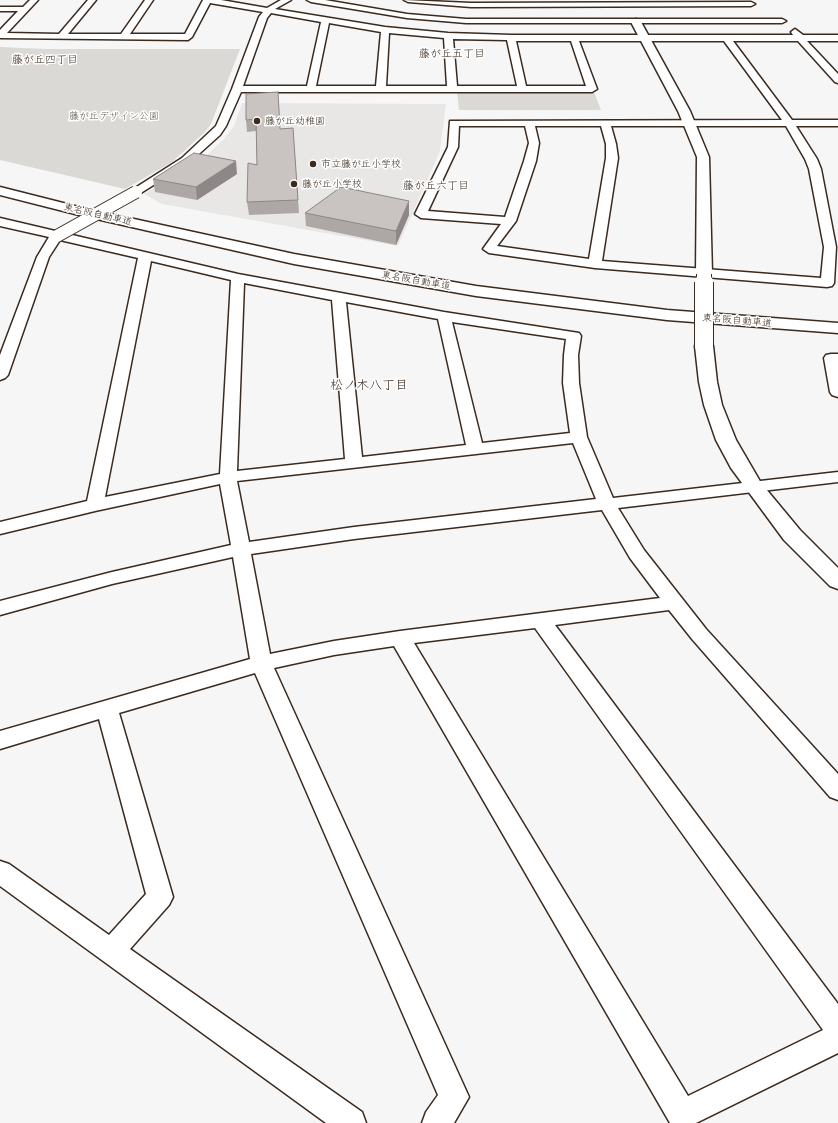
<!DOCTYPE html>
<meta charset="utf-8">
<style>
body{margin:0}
canvas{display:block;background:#f7f6f6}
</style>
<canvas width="838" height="1123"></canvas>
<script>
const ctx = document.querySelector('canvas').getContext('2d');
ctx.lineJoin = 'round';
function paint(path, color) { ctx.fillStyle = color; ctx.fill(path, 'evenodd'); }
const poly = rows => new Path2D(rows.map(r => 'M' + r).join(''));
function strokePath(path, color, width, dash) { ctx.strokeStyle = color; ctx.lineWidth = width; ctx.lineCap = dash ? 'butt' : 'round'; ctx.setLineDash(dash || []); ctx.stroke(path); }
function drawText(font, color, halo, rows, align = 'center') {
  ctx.font = font + ' Pangolin,"Klee One",sans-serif'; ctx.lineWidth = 3; ctx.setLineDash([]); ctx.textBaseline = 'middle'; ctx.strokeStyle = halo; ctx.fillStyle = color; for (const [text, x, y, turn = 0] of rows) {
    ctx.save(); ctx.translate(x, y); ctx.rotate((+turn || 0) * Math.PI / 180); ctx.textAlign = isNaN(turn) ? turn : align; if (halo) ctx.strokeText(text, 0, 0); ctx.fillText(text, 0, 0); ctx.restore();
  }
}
const built = poly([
 [242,103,446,104,440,151,398,246,162,204,144,194,207,155,223,140,234,126]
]);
const green = poly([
 [0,47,46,49,240,49,211,124,204,133,172,162,125,189,0,160],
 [589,91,594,92,601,110,459,110,457,92]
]);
const minor = poly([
 [30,0,38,0,7,33,59,34,88,0,96,0,68,34,121,34,145,0,153,0,130,34,185,34,203,0,221,0,267,8,281,0,291,0,275,9,385,27,448,33,511,35,793,35,791,32,795,29,803,35,838,35,838,41,807,41,838,74,838,83,835,82,798,41,733,41,792,120,838,120,838,126,796,126,817,159,821,169,836,247,834,283,832,286,827,287,595,268,489,253,483,249,501,224,421,218,415,214,448,147,450,121,782,120,724,41,579,41,597,89,592,92,241,92,226,126,220,135,190,162,136,196,130,192,132,190,182,158,216,126,232,89,259,17,263,12,210,3,192,37,188,40,0,38,0,30,18,11,0,11,0,7,23,7,30,0],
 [271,13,321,22,307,86,243,86,267,18,271,13],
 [329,23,381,32,376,86,316,86,329,23],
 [389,33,444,38,447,86,386,86,389,33],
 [453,39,507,40,517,86,457,86,453,39],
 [516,41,571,41,586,86,526,86,516,41],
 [459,126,525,126,529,143,524,161,505,217,428,211,458,147,459,126],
 [535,126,601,126,606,144,606,158,589,259,497,246,516,221,536,161,539,143,535,126],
 [611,126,786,126,805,159,809,169,824,247,821,278,602,261,618,158,616,144,611,126],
 [307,0,325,0,407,14,466,19,782,19,786,21,782,23,466,23,407,18,311,2,307,0],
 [404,0,471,3,751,2,755,4,751,6,471,7,408,2,404,0],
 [0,218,238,274,444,312,579,333,581,336,578,355,579,383,587,437,613,498,838,472,838,482,618,508,644,550,706,629,838,774,838,800,830,797,692,639,669,610,555,625,838,1004,838,1053,696,1123,670,1123,394,646,334,655,274,668,469,1097,454,1123,422,1123,426,1112,438,1095,255,673,119,713,173,897,169,905,130,949,362,1112,366,1123,326,1123,0,886,0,861,9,864,109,935,146,894,99,719,0,749,0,731,250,659,233,557,112,584,0,615,0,601,112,572,231,545,220,484,95,511,0,534,0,522,87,501,138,258,60,240,49,257,8,375,5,378,0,380,0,355,37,257,49,237,0,226,0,218],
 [151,261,231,280,220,474,105,497,151,261],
 [244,283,332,300,345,459,237,471,244,283],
 [346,302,438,319,466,445,362,457,346,302],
 [452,322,566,339,564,355,563,383,570,433,482,443,452,322],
 [573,443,596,499,354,527,249,542,237,481,573,443],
 [602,510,630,558,660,598,400,631,334,641,270,654,251,554,354,539,602,510],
 [535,628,823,1030,688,1096,414,643,535,628],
 [831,354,838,354,838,397,832,395,830,392,824,358,826,355,831,354]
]);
const tertiary = poly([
 [636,19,641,22,690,111,709,157,712,274,709,277,704,279,699,277,696,274,697,157,678,111,631,22,636,19],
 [704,341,710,342,713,346,717,382,722,405,736,440,761,483,800,530,838,568,838,589,830,586,784,540,731,468,716,440,704,405,699,382,695,346,698,342,704,341]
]);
const motorway = poly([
 [0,187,79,207,294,254,476,286,667,310,838,323,838,333,667,320,476,296,294,264,79,215,0,195,0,187]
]);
const minorBridge = poly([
 [57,236,136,192]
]);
const tertiaryBridgeFar1 = poly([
 [704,274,704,283]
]);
const tertiaryBridge = poly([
 [704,282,704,346]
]);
const wall = poly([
 [246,94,281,129,293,128,299,213,249,215,247,202,257,165,256,131,247,132,246,120],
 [237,174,197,200,155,192,153,179],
 [305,213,409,215,396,245,306,226]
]);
const shadedWall = poly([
 [236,161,237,174,197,200,196,187],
 [409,201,409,215,396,245,396,231]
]);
const building = poly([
 [278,92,280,129,293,128,298,200,247,202,248,163,257,165,256,119,246,120,246,94,278,92],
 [194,153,236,161,196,187,153,179,194,153],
 [341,187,409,201,396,231,305,213,341,187]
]);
const markers = [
 [257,121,4,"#3b2a1e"],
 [313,164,4,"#3b2a1e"],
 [294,184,4,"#3b2a1e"]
];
const farParknames = [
 ["藤が丘デザイン公園",114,116]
];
const farPoinames = [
 ["藤が丘幼稚園",265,121],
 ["市立藤が丘小学校",321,164],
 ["藤が丘小学校",302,184]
];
const farStreetnames = [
 ["東名阪自動車道",98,215,13],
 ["東名阪自動車道",416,281,10],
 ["東名阪自動車道",737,321,5]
];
const farNeighbourhoodnames = [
 ["藤が丘五丁目",452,54],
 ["藤が丘四丁目",45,60],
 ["藤が丘六丁目",436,186]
];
const neighbourhoodNames = [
 ["松ノ木八丁目",369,386]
];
paint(built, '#e9e7e6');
paint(green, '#dbd9d6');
strokePath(minor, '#3b2a1e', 3);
strokePath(tertiary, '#3b2a1e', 3);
strokePath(motorway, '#3b2a1e', 3);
paint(minor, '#fff');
paint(tertiary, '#fff');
paint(motorway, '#fff');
strokePath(minorBridge, '#3b2a1e', 14, []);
strokePath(tertiaryBridgeFar1, '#3b2a1e', 16, []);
strokePath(tertiaryBridge, '#3b2a1e', 20, []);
strokePath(minorBridge, '#fff', 12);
strokePath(tertiaryBridgeFar1, '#fff', 14);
strokePath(tertiaryBridge, '#fff', 18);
paint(wall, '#ada8a6');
paint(shadedWall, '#8d8887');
paint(building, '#c9c3c1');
strokePath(building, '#8d8887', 1);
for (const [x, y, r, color] of markers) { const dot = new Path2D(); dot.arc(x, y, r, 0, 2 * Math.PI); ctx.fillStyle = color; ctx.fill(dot); strokePath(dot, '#fff', 1.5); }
drawText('10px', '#63564c', '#fff', farParknames);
drawText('10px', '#3b2a1e', '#fff', farPoinames, 'left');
drawText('10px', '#3b2a1e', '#fff', farStreetnames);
drawText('11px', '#3b2a1e', '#fff', farNeighbourhoodnames);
drawText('13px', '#3b2a1e', '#fff', neighbourhoodNames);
</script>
